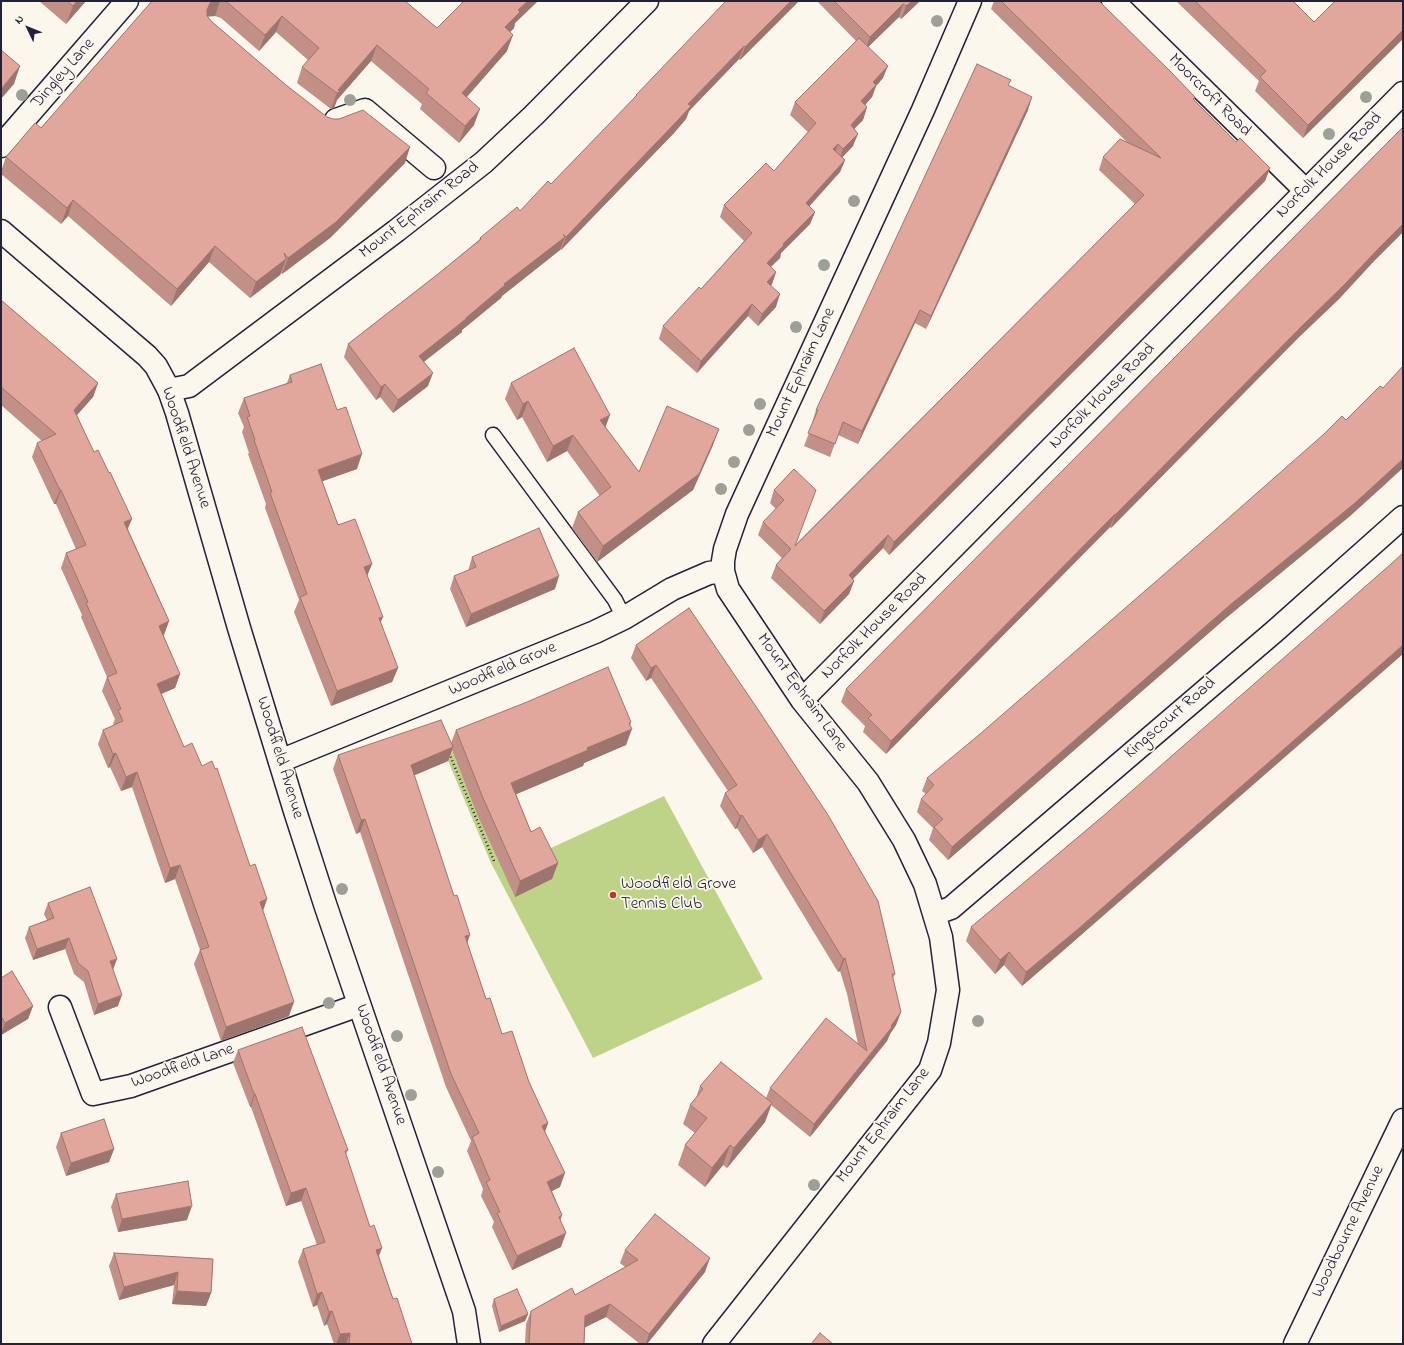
<!DOCTYPE html>
<style>
body{margin:0}
#map{position:relative;width:1404px;height:1345px;overflow:hidden;background:#fbf7ec;font-family:"Indie Flower",sans-serif}
canvas{display:block}
.frame{position:absolute;inset:0;border:2px solid #22223b;pointer-events:none}
.north{position:absolute;left:8px;top:8px;width:40px;height:40px;-webkit-text-stroke:3px #fbf7ec;paint-order:stroke;rotate:313deg;font-size:11px;font-weight:700;line-height:16px;text-align:center;color:#22223b}
.north::after{content:'';display:block;margin:auto;width:14px;height:18px;background:#22223b;clip-path:polygon(50% 0,100% 100%,50% 72%,0 100%)}
</style>
<div id="map">
<canvas width="1404" height="1345"></canvas>
<div class="frame"></div>
<div class="north">N</div>
</div>
<script>
const ctx = document.querySelector('canvas').getContext('2d');
ctx.lineJoin = 'round';
function paint(path, color) { ctx.fillStyle = color; ctx.fill(path, 'evenodd'); }
const poly = rows => new Path2D(rows.map(r => 'M' + r).join(''));
function strokePath(path, color, width, dash) { ctx.strokeStyle = color; ctx.lineWidth = width; ctx.lineCap = dash ? 'butt' : 'round'; ctx.setLineDash(dash || []); ctx.stroke(path); }
function drawText(font, color, halo, rows, align = 'center') {
  ctx.font = font + ' "Indie Flower",sans-serif'; ctx.lineWidth = 3.5; ctx.setLineDash([]); ctx.textBaseline = 'middle'; ctx.strokeStyle = halo; ctx.fillStyle = color; for (const [text, x, y, turn = 0] of rows) {
    ctx.save(); ctx.translate(x, y); ctx.rotate((+turn || 0) * Math.PI / 180); ctx.textAlign = isNaN(turn) ? turn : align; if (halo) ctx.strokeText(text, 0, 0); ctx.fillText(text, 0, 0); ctx.restore();
  }
}
const green = poly([
 [440,722,498,860,535,842,540,853,664,796,763,979,593,1058,491,863,433,725]
]);
const path = poly([
 [449,753,494,861]
]);
const lane = poly([
 [493,435,615,600,624,618]
]);
const street = poly([
 [1113,1,1306,191],
 [336,120,365,110,434,168],
 [1,146,127,1],
 [169,390,189,386,396,231,484,162,533,116,647,1],
 [802,700,1403,93],
 [280,761,595,632,624,618,672,589,709,573,723,571],
 [934,914,951,908,1275,631,1403,517],
 [60,1007,93,1094,131,1086,359,1005],
 [714,1344,930,1070,939,1043,948,990,941,937,925,884,904,840,868,782,802,700,728,589,723,571,723,561,725,549,737,514,923,110,970,1],
 [1295,1344,1403,1120]
]);
const secondary = poly([
 [1,231,147,356,156,366,169,390,177,413,239,628,295,811,326,907,464,1311,469,1344]
]);
const trees = [
 [937,21],
 [22,95],
 [1366,97],
 [350,100],
 [1329,134],
 [854,201],
 [824,265],
 [796,327],
 [760,404],
 [749,430],
 [734,462],
 [721,489],
 [342,889],
 [329,1003],
 [978,1021],
 [397,1036],
 [411,1095],
 [438,1172],
 [814,1185]
];
const wall = poly([
 [39,1,86,1,66,24],
 [152,1,405,1,437,28,462,3,460,1,538,1,515,23,514,28,510,32,507,51,467,97,474,125,459,143,420,109,422,104,371,61,337,100,334,108,331,109,297,83,302,67,308,60,276,32,259,51,221,18,215,16,208,17,211,21,286,85,327,117,405,163,330,238,282,274,281,273,280,275,250,298,209,262,171,306,68,216,61,224,1,174,1,171,6,157,41,128],
 [799,1,740,60,739,59,689,111,686,119,674,133,561,250,560,249,560,250,502,296,501,298,462,330,462,332,424,362,428,386,393,413,380,397,376,400,344,357,348,344,438,274,479,240,480,238,520,211,551,184,635,98,636,95],
 [817,1,919,1,918,3,901,19,899,17,868,47,883,78,876,86,872,97,865,105,867,107,863,120,854,129,853,146,842,157,845,160,840,172,809,207,815,212,810,224,781,253,780,258,771,267,776,272,772,284,771,286,776,307,758,326,748,316,697,373,659,339,663,326,701,289,744,241,720,217,724,205,774,171,808,132,790,115,795,102,856,41],
 [994,1,1099,1,1195,97,1194,100,1236,142,1270,168,1265,181,889,555,883,548,853,579,854,581,849,594,820,624,771,578,776,565,782,558,758,535,763,522,776,509,770,503,774,490,794,469,795,545,1135,204,1099,170,1103,157,1127,142,991,9],
 [1176,1,1293,1,1314,22,1403,1,1303,138,1255,91,1259,81],
 [1009,86,1028,110,926,329,915,323,858,444,838,435,830,457,804,446,813,423,812,423,816,410],
 [1403,127,1403,232,1374,261,1339,299,1298,338,1111,528,1110,527,886,754,863,732,865,726,841,702,846,689],
 [1,300,98,383,93,397,77,415,169,621,163,635,180,674,175,688,161,694,184,747,202,766,250,866,267,899,263,911,289,1016,221,1041,194,964,200,950,175,879,165,883,132,787,121,791,110,767,108,768,98,744,103,730,114,725,113,724,115,719,102,691,107,677,81,617,82,615,61,568,66,553,76,549,56,504,54,504,32,457,37,443,42,441,1,405],
 [290,375,357,469,322,481,338,525,367,576,380,623,398,668,392,682,331,706,294,612,299,600,265,508,266,504,248,454,249,453,242,432,244,427,238,413,244,398,287,383],
 [511,383,605,427,639,472,713,445,693,490,597,562,572,528,578,512,600,496,567,451,547,462,522,417,517,420,505,399],
 [1390,480,1350,516,1226,618,948,860,929,840,933,828,917,812,921,799,926,794,922,791,927,778],
 [472,557,555,589,466,627,450,589,454,576,468,571],
 [689,608,895,974,893,978,901,1012,896,1025,890,1034,887,1041,810,1137,771,1105,765,1122,727,1168,723,1165,705,1187,678,1165,685,1145,695,1133,683,1124,690,1105,696,1098,700,1086,766,1098,770,1088,858,1044,847,994,840,971,838,972,762,847,753,853,737,828,735,829,720,806,725,793,728,791,651,678,646,681,631,658,636,645],
 [630,725,626,745,584,763,583,766,516,794,531,832,558,863,552,879,515,897,477,814,452,750,448,761,414,775,467,942,486,999,502,1034,529,1082,548,1123,545,1132,560,1187,552,1191,562,1215,560,1220,561,1247,512,1270,492,1227,494,1222,481,1196,483,1189,467,1151,471,1141,446,1087,360,832,356,834,333,769,338,755,451,743,456,730],
 [1102,817,1072,943,1022,986,1004,965,995,974,966,941,971,927],
 [48,903,113,970,118,1006,94,1015,84,982,74,974,65,949,33,960,25,938,29,927,47,920,44,914],
 [1,978,33,1006,28,1019,1,1035],
 [238,1050,348,1150,346,1154,393,1299,412,1344,334,1344,327,1324,324,1326,317,1305,313,1307,298,1262,303,1249,317,1245,301,1201,286,1206,251,1107,250,1107,233,1063],
 [61,1133,114,1149,109,1162,66,1176,56,1147],
 [116,1194,187,1220,118,1232,111,1207],
 [625,1250,705,1272,647,1344,640,1344,606,1317,585,1327,584,1344,525,1344,526,1324,531,1311,575,1295,625,1267,620,1263],
 [114,1253,213,1259,211,1293,206,1306,172,1304,174,1285,119,1300,109,1266],
 [494,1299,528,1314,525,1321,499,1332,492,1306]
]);
const shadedWall = poly([
 [77,1,86,1,66,24,73,6],
 [213,1,220,1,215,16,208,16,204,20,207,10,210,3],
 [528,1,538,1,515,23,514,28,499,43,505,27,518,10],
 [791,1,799,1,740,60,745,47],
 [912,1,919,1,918,3,901,19,906,6],
 [903,4,899,17,865,50,870,37],
 [282,16,276,32,259,51,265,35],
 [1403,30,1403,39,1303,138,1308,125],
 [513,35,507,51,456,109,462,93],
 [377,45,371,61,337,100,334,108,331,109,338,90],
 [744,46,739,59,689,111,686,119,674,133,561,250,566,237,688,104],
 [20,66,14,84,1,99,1,89],
 [888,66,883,78,876,86,872,97,857,114,861,101,873,82],
 [1032,97,1028,110,926,329,931,316],
 [867,107,863,120,846,137,851,125],
 [480,109,474,125,459,143,465,126],
 [858,134,853,146,839,161,843,149],
 [838,144,834,156,833,149],
 [410,147,405,163,330,238,282,274,288,258],
 [845,160,840,172,801,215,806,203],
 [1270,168,1265,181,889,555,894,542],
 [73,200,68,216,61,224,67,208],
 [815,212,810,224,781,253,780,258,762,275,767,263,783,244],
 [1403,224,1403,232,1374,261,1339,299,1298,338,1111,528,1115,515],
 [565,237,560,250,502,296,501,298,462,330,462,332,414,369,419,356,466,318,504,284],
 [215,246,209,262,171,306,177,289],
 [286,259,280,275,250,298,256,282],
 [776,272,772,284,762,295,767,282],
 [780,294,776,307,758,326,762,314],
 [752,304,748,316,697,373,701,361],
 [920,310,915,323,858,444,862,431],
 [433,373,428,386,393,413,398,400],
 [98,383,93,397,69,424,74,410],
 [385,384,380,397,376,400,381,387],
 [528,401,522,417,517,420,523,404],
 [610,415,604,431,600,420],
 [719,429,713,445,693,490,597,562,603,546],
 [573,435,567,451,547,462,553,446],
 [362,454,357,469,312,485,318,470],
 [1403,459,1403,468,1350,516,1226,618,948,860,952,847,1230,605],
 [60,490,61,490,56,504,54,504],
 [1115,514,1110,527,886,754,891,741],
 [132,519,126,533,124,522],
 [888,535,883,548,844,588,849,575],
 [372,564,366,579,364,567],
 [559,576,555,589,466,627,471,614],
 [854,581,849,594,820,624,824,611],
 [383,617,377,631,379,618],
 [169,621,164,635,154,640,159,626],
 [1403,645,1403,654,1072,943,1022,986,1026,972],
 [656,665,651,678,646,681,651,668],
 [398,668,392,682,331,706,337,691],
 [180,674,175,688,152,698,157,684],
 [631,722,628,731,632,729,626,745,584,763,583,766,505,799,511,783,587,748],
 [453,747,448,761,406,779,411,765],
 [116,753,110,767,108,768,113,754],
 [137,772,132,787,121,791,126,777],
 [742,815,737,828,735,829,740,816],
 [365,819,360,832,356,834,361,820],
 [767,834,762,847,753,853,758,840],
 [558,863,552,879,515,897,520,881],
 [180,865,175,879,165,883,170,868],
 [267,899,262,913,260,902],
 [470,935,465,949,465,936],
 [69,938,65,949,33,960,37,949],
 [1009,952,1004,965,995,974,1000,960],
 [845,958,840,971,838,972,843,959],
 [117,959,113,970,110,961],
 [122,995,118,1006,94,1015,98,1004],
 [294,1002,289,1016,221,1041,226,1027],
 [33,1006,28,1019,1,1035,1,1034,5,1023],
 [901,1012,896,1025,890,1034,887,1041,810,1137,814,1124],
 [254,1094,255,1094,251,1107,250,1107],
 [772,1103,765,1122,727,1168,734,1148],
 [548,1123,543,1137,542,1126],
 [730,1145,723,1165,705,1187,712,1168],
 [114,1149,109,1162,66,1176,71,1163],
 [565,1173,560,1187,542,1196,547,1182],
 [306,1188,301,1201,286,1206,291,1193],
 [192,1206,187,1220,118,1232,122,1219],
 [562,1215,557,1229,559,1217],
 [566,1233,561,1247,512,1270,517,1256],
 [382,1248,377,1261,376,1250],
 [710,1258,705,1272,647,1344,646,1344,649,1334],
 [178,1272,174,1285,119,1300,124,1287],
 [177,1291,211,1293,206,1306,172,1304],
 [322,1292,317,1305,313,1307,317,1294],
 [610,1304,606,1317,580,1330,585,1316],
 [332,1311,327,1324,324,1326,329,1312],
 [528,1314,525,1321,499,1332,501,1326],
 [350,1333,346,1344,336,1344,340,1334]
]);
const building = poly([
 [67,1,77,1,73,6,67,1],
 [152,1,213,1,210,3,207,10,207,16,211,21,286,85,327,117,333,119,339,119,363,110,410,147,336,222,288,258,284,253,286,259,256,282,215,246,177,289,73,200,67,208,6,157,35,123,41,128,152,1],
 [224,1,405,1,437,28,464,1,528,1,518,10,520,12,505,27,513,35,462,93,480,109,465,126,426,93,429,89,377,45,338,90,340,92,337,93,302,67,319,48,282,16,265,35,227,2,224,1],
 [726,1,791,1,745,47,744,46,688,104,691,106,678,120,566,237,563,234,565,237,504,284,505,285,466,318,466,319,419,356,433,373,398,400,385,384,381,387,348,344,438,274,481,239,480,238,517,207,520,211,548,181,551,184,637,95,636,95,701,27,726,1],
 [834,1,912,1,906,6,903,4,870,37,834,1],
 [1001,1,1099,1,1171,72,1195,97,1193,99,1236,142,1240,138,1270,168,894,542,888,535,849,575,854,581,824,611,776,565,791,549,763,522,784,500,774,490,794,469,816,490,795,546,1144,195,1103,157,1120,139,1161,158,1001,1],
 [1195,1,1293,1,1314,22,1335,1,1403,1,1403,30,1308,125,1260,77,1266,71,1195,1],
 [859,38,888,66,873,82,876,85,861,101,867,107,851,125,858,134,843,149,838,144,833,149,845,160,806,203,815,212,783,244,784,245,767,263,776,272,767,282,780,294,762,314,752,304,701,361,663,326,699,287,701,289,752,233,724,205,766,163,774,171,816,123,795,102,859,38],
 [1,50,20,66,1,89,1,50],
 [977,64,1011,80,1008,85,1032,97,931,316,920,310,862,431,843,422,835,444,808,433,818,410,816,410,977,64],
 [1403,127,1403,224,1379,248,1344,285,1303,325,1115,515,1115,514,891,741,868,718,872,715,846,689,1403,127],
 [1,300,98,383,74,410,94,452,98,450,109,473,110,472,132,519,124,522,169,621,159,626,180,674,157,684,184,747,192,743,202,766,212,761,215,769,217,768,250,866,255,864,267,899,260,902,294,1002,226,1027,200,950,209,947,180,865,170,868,137,772,126,777,116,753,113,754,103,730,123,721,118,710,121,709,107,677,117,673,86,603,88,602,66,553,86,545,61,490,60,490,37,443,56,434,1,387,1,300],
 [574,348,610,415,600,420,639,472,667,406,719,429,699,474,603,546,578,512,611,487,573,435,553,446,528,401,523,404,511,383,574,348],
 [321,364,337,410,346,407,362,454,318,470,338,525,355,519,372,564,364,567,383,617,379,618,398,668,337,691,300,597,307,594,270,493,272,492,254,440,255,440,247,417,250,416,244,398,292,382,290,375,321,364],
 [1403,366,1403,459,1355,503,1230,605,952,847,934,827,943,819,921,799,934,785,927,778,980,734,1199,544,1324,434,1342,416,1346,420,1380,386,1383,388,1403,366],
 [539,528,559,576,471,614,454,576,476,567,472,557,539,528],
 [1403,553,1403,645,1077,930,1026,972,1009,952,1000,960,971,927,1102,817,1391,564,1403,553],
 [689,608,757,708,828,815,878,901,895,974,892,974,901,1012,891,1026,892,1027,814,1124,770,1088,826,1018,867,1051,851,981,845,958,843,959,767,834,758,840,742,815,740,816,725,793,737,785,656,665,651,668,636,645,689,608],
 [608,667,631,722,629,723,632,729,587,748,588,750,511,783,531,832,540,827,558,863,520,881,483,798,456,730,527,702,608,667],
 [441,720,453,747,411,765,454,896,457,895,470,935,465,936,486,999,490,998,502,1034,512,1031,529,1082,548,1123,542,1126,565,1173,547,1182,562,1215,559,1217,566,1233,517,1256,497,1213,500,1212,486,1182,490,1180,472,1137,479,1133,451,1074,365,819,361,820,338,755,441,720],
 [90,887,117,959,110,961,122,995,98,1004,88,971,78,963,69,938,37,949,29,927,54,918,48,903,90,887],
 [12,971,33,1006,5,1023,1,1016,1,978,12,971],
 [302,1027,348,1150,345,1151,370,1227,374,1225,382,1248,376,1250,393,1299,397,1298,412,1344,349,1344,350,1333,340,1334,332,1311,329,1312,322,1292,317,1294,303,1249,325,1242,306,1188,291,1193,255,1094,254,1094,238,1050,302,1027],
 [721,1062,772,1103,734,1148,730,1145,712,1168,685,1145,707,1118,690,1105,703,1089,700,1086,721,1062],
 [104,1119,114,1149,71,1163,61,1133,104,1119],
 [188,1181,192,1206,122,1219,116,1194,188,1181],
 [655,1214,710,1258,649,1334,610,1304,585,1316,584,1344,529,1344,531,1311,572,1288,575,1295,638,1260,625,1250,655,1214],
 [114,1253,213,1259,211,1293,177,1291,178,1272,124,1287,114,1253],
 [517,1289,528,1314,501,1326,494,1299,517,1289],
 [820,1333,833,1344,811,1344,820,1333]
]);
const markers = [
 [613,895,4,"#c8321e"]
];
const streetNames = [
 ["Dingley Lane",64,74,-49],
 ["Moorcroft Road",1209,96,45],
 ["Norfolk House Road",1330,166,-45],
 ["Mount Ephraim Road",420,211,-38],
 ["Mount Ephraim Lane",802,373,-65],
 ["Norfolk House Road",1103,397,-45],
 ["Woodfield Avenue",185,448,72],
 ["Norfolk House Road",875,627,-45],
 ["Woodfield Grove",503,670,-23],
 ["Mount Ephraim Lane",801,693,54],
 ["Kingscourt Road",1171,719,-41],
 ["Woodfield Avenue",279,758,73],
 ["Woodfield Avenue",380,1065,71],
 ["Woodfield Lane",183,1067,-19],
 ["Mount Ephraim Lane",884,1126,-52],
 ["Woodbourne Avenue",1349,1232,-64]
];
const poiNames = [
 ["Woodfield Grove",621,885],
 ["Tennis Club",621,905]
];
paint(green, '#bfd388');
strokePath(lane, '#22223b', 17);
strokePath(street, '#22223b', 25);
strokePath(secondary, '#22223b', 25);
strokePath(path, '#22223b', 2.5, [1, 3]);
strokePath(lane, '#fbf7ec', 14);
strokePath(street, '#fbf7ec', 22);
strokePath(secondary, '#fbf7ec', 22);
ctx.fillStyle = '#9e9f97';
for (const [x, y] of trees) { ctx.beginPath(); ctx.arc(x, y, 6, 0, 2 * Math.PI); ctx.fill(); }
paint(wall, '#c29087');
paint(shadedWall, '#9e756e');
paint(building, '#e1a79d');
strokePath(building, '#9e756e', 1);
for (const [x, y, r, color] of markers) { const dot = new Path2D(); dot.arc(x, y, r, 0, 2 * Math.PI); ctx.fillStyle = color; ctx.fill(dot); strokePath(dot, '#fbf7ec', 1.5); }
drawText('17px', '#22223b', '#fbf7ec', streetNames);
drawText('17px', '#22223b', '#fbf7ec', poiNames, 'left');
</script>
